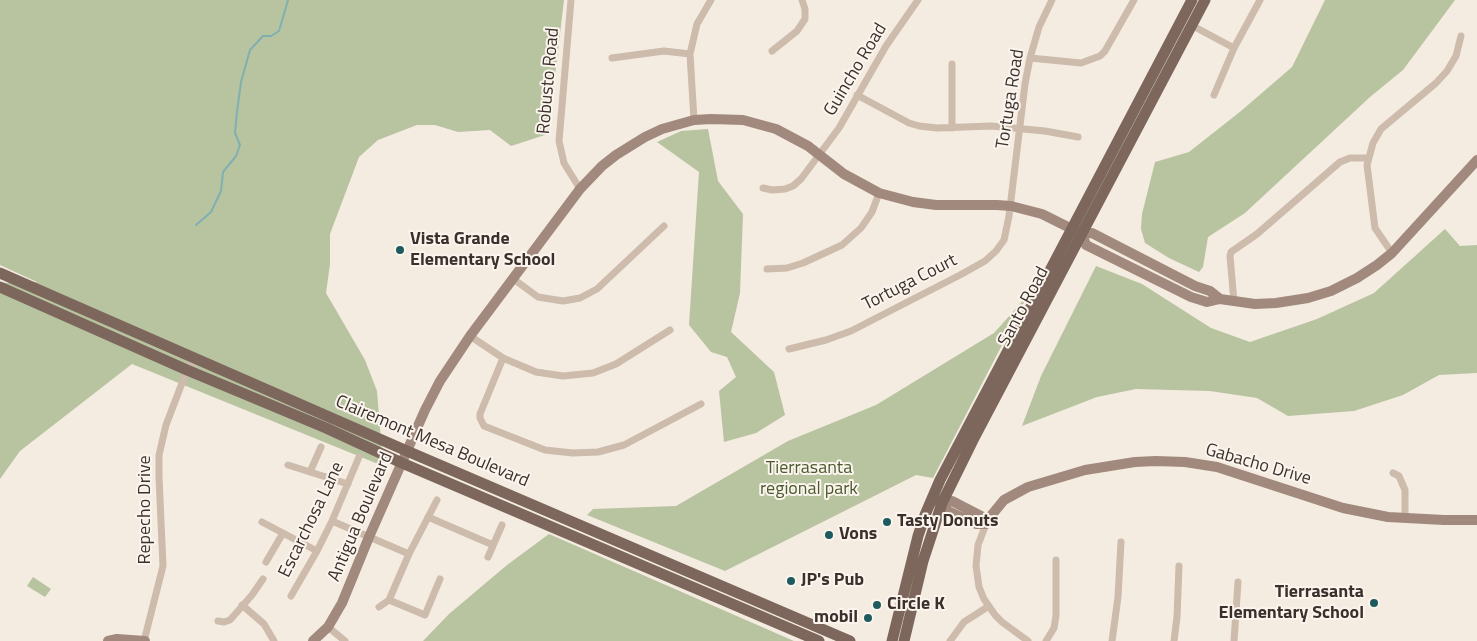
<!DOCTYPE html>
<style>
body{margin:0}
canvas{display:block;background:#f4ebe1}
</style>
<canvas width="1477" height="641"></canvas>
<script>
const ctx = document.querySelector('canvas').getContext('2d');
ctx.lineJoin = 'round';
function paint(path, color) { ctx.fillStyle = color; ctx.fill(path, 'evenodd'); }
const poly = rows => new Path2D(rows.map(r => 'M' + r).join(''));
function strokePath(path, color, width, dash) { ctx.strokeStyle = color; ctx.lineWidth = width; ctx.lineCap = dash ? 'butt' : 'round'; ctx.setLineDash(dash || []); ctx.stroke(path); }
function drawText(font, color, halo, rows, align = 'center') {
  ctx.font = font + ' "Titillium Web",sans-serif'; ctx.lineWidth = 4; ctx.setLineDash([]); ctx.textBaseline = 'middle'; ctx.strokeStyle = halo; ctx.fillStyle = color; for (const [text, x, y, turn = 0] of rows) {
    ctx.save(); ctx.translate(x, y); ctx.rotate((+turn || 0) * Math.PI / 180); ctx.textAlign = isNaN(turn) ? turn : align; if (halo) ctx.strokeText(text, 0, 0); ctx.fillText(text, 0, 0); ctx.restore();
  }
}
const green = poly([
 [0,0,564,0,548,134,511,146,490,130,458,132,435,125,417,125,378,140,359,157,330,234,330,264,326,293,365,360,377,391,383,466,132,364,20,451,0,479,0,283,37,282,0,265],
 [1325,0,1455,0,1403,70,1370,97,1245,213,1208,237,1203,267,1199,272,1169,258,1145,243,1141,229,1142,214,1155,162,1189,152,1241,111,1292,67],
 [708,129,718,181,743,214,740,293,731,332,774,372,785,415,756,433,724,442,719,391,736,377,727,357,711,352,689,325,699,172,657,142,681,131],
 [1445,229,1460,246,1477,245,1477,373,1439,375,1403,395,1354,411,1288,416,1257,398,1210,391,1136,389,1097,397,1022,426,1041,376,1096,266,1142,284,1211,328,1250,342,1317,319,1374,293],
 [1028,295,933,478,916,475,725,571,587,515,593,509,676,506,788,441,876,405,994,333],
 [549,534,794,641,423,641,449,614,507,565],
 [33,577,51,589,45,597,27,586]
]);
const stream = poly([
 [196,225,211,212,221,191,223,172,236,156,240,145,235,133,237,112,241,82,250,50,263,36,271,36,279,31,288,0]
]);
const street = poly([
 [571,0,559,141,564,163,580,189],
 [1191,25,1234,48],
 [772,51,797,31,805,19,805,9,802,0],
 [612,58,664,51,690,54],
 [1030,58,1081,63,1100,56,1105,51,1134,0],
 [857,95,909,123,919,126,937,128,991,126,1045,131,1078,137],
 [1214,95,1234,48,1260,0],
 [694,120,690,54,697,24,711,0],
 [952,128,952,64],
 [763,188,772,190,785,189,793,186,801,179,839,128,886,46,918,0],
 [1392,253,1375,228,1367,165,1373,143,1381,129,1436,83,1447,71,1456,56,1461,36],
 [767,269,787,268,803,263,842,245,861,228,872,212,879,193],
 [512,278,538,297,563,301,580,298,597,289,664,226],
 [1234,302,1230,256,1231,252,1257,234,1340,162,1350,158,1369,158],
 [470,336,503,358,536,372,563,376,593,373,616,364,670,330],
 [789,349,826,340,851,331,960,275,985,261,996,251,1004,240,1009,216,1025,84,1030,58,1039,27,1052,0],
 [503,358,480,414,480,418,484,426,545,450,573,453,598,452,624,445,701,404],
 [288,465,348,484],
 [310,472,321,447],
 [1393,473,1399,476,1405,490,1405,519],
 [428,517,493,545],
 [332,521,409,554],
 [262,522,317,551],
 [986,524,978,545,976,566,979,587,984,599,995,615,1002,622,1028,641],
 [488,557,502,525],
 [266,562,283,533],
 [291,596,317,551,332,521,359,457],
 [389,600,425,615,440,579],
 [242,605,264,624,274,641],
 [379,607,389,600,409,554,437,500],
 [218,621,224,622,230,620,252,595,263,579],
 [328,627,345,641],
 [144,641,163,566,159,477,159,455,166,425,187,370,192,363,200,362],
 [950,641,964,622,989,606],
 [1046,641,1054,628,1056,616,1056,560],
 [1112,641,1118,597,1121,542],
 [1174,641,1177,617,1179,566],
 [1234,641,1238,582]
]);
const secondary = poly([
 [1082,234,1086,245,1191,297,1207,302,1220,299],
 [937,501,942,503,948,511,976,524,986,524],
 [942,503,952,501,981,516,986,524],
 [986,524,990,517,1004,500,1028,487,1085,470,1135,462,1156,461,1185,462,1217,467,1343,508,1388,517,1444,520,1477,520],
 [108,641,117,639,145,641],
 [313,641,328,627,342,603,369,537,425,410,440,381,470,336,580,189,602,166,616,155,645,137,662,129,694,120,711,119,743,120,776,129,808,146,844,174,879,193,913,202,936,205,997,205,1011,206,1042,214,1082,234,1092,233,1195,286,1210,291,1220,299,1255,304,1276,303,1308,298,1331,291,1357,278,1377,265,1392,253,1477,160]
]);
const primary = poly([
 [0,273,407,451,850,641],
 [0,287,187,370,326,428,402,463,819,641],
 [892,641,918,536,925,515,940,480,1192,0],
 [904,641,923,561,942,503,973,440,1205,0]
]);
const markers = [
 [400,250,5,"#1f5a5e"],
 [887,522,5,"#1f5a5e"],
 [829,535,5,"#1f5a5e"],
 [791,581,5,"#1f5a5e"],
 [1374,603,5,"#1f5a5e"],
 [877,605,5,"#1f5a5e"],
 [868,618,5,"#1f5a5e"]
];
const streetNames = [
 ["Guincho Road",856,70,-59],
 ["Robusto Road",549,81,-85],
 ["Tortuga Road",1011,99,-81],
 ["Tortuga Court",910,283,-27],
 ["Santo Road",1024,307,-62],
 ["Clairemont Mesa Boulevard",432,442,23],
 ["Gabacho Drive",1258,465,16],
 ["Repecho Drive",146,510,-90],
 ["Antigua Boulevard",361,517,-67],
 ["Escarchosa Lane",312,520,-64]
];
const poiNames = [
 ["Vista Grande",410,240],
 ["Elementary School",410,261],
 ["Tasty Donuts",897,522],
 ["Vons",839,535],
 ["JP's Pub",801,581],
 ["Tierrasanta",1364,593,"right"],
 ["Elementary School",1364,614,"right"],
 ["Circle K",887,605],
 ["mobil",858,618,"right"]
];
const parkNames = [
 ["Tierrasanta",809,469],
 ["regional park",809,490]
];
paint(green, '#b8c4a0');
strokePath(stream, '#7fb0b2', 2);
strokePath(street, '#cdbbac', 7);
strokePath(secondary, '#a18a7d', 10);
strokePath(primary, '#7d675c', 11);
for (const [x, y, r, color] of markers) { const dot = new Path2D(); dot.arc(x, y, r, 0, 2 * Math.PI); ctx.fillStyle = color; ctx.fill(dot); strokePath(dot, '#fbf5ee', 2); }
drawText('18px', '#3b302b', '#fbf5ee', streetNames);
drawText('bold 18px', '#3b302b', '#fbf5ee', poiNames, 'left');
drawText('18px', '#4a5a2e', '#fbf5ee', parkNames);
</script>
